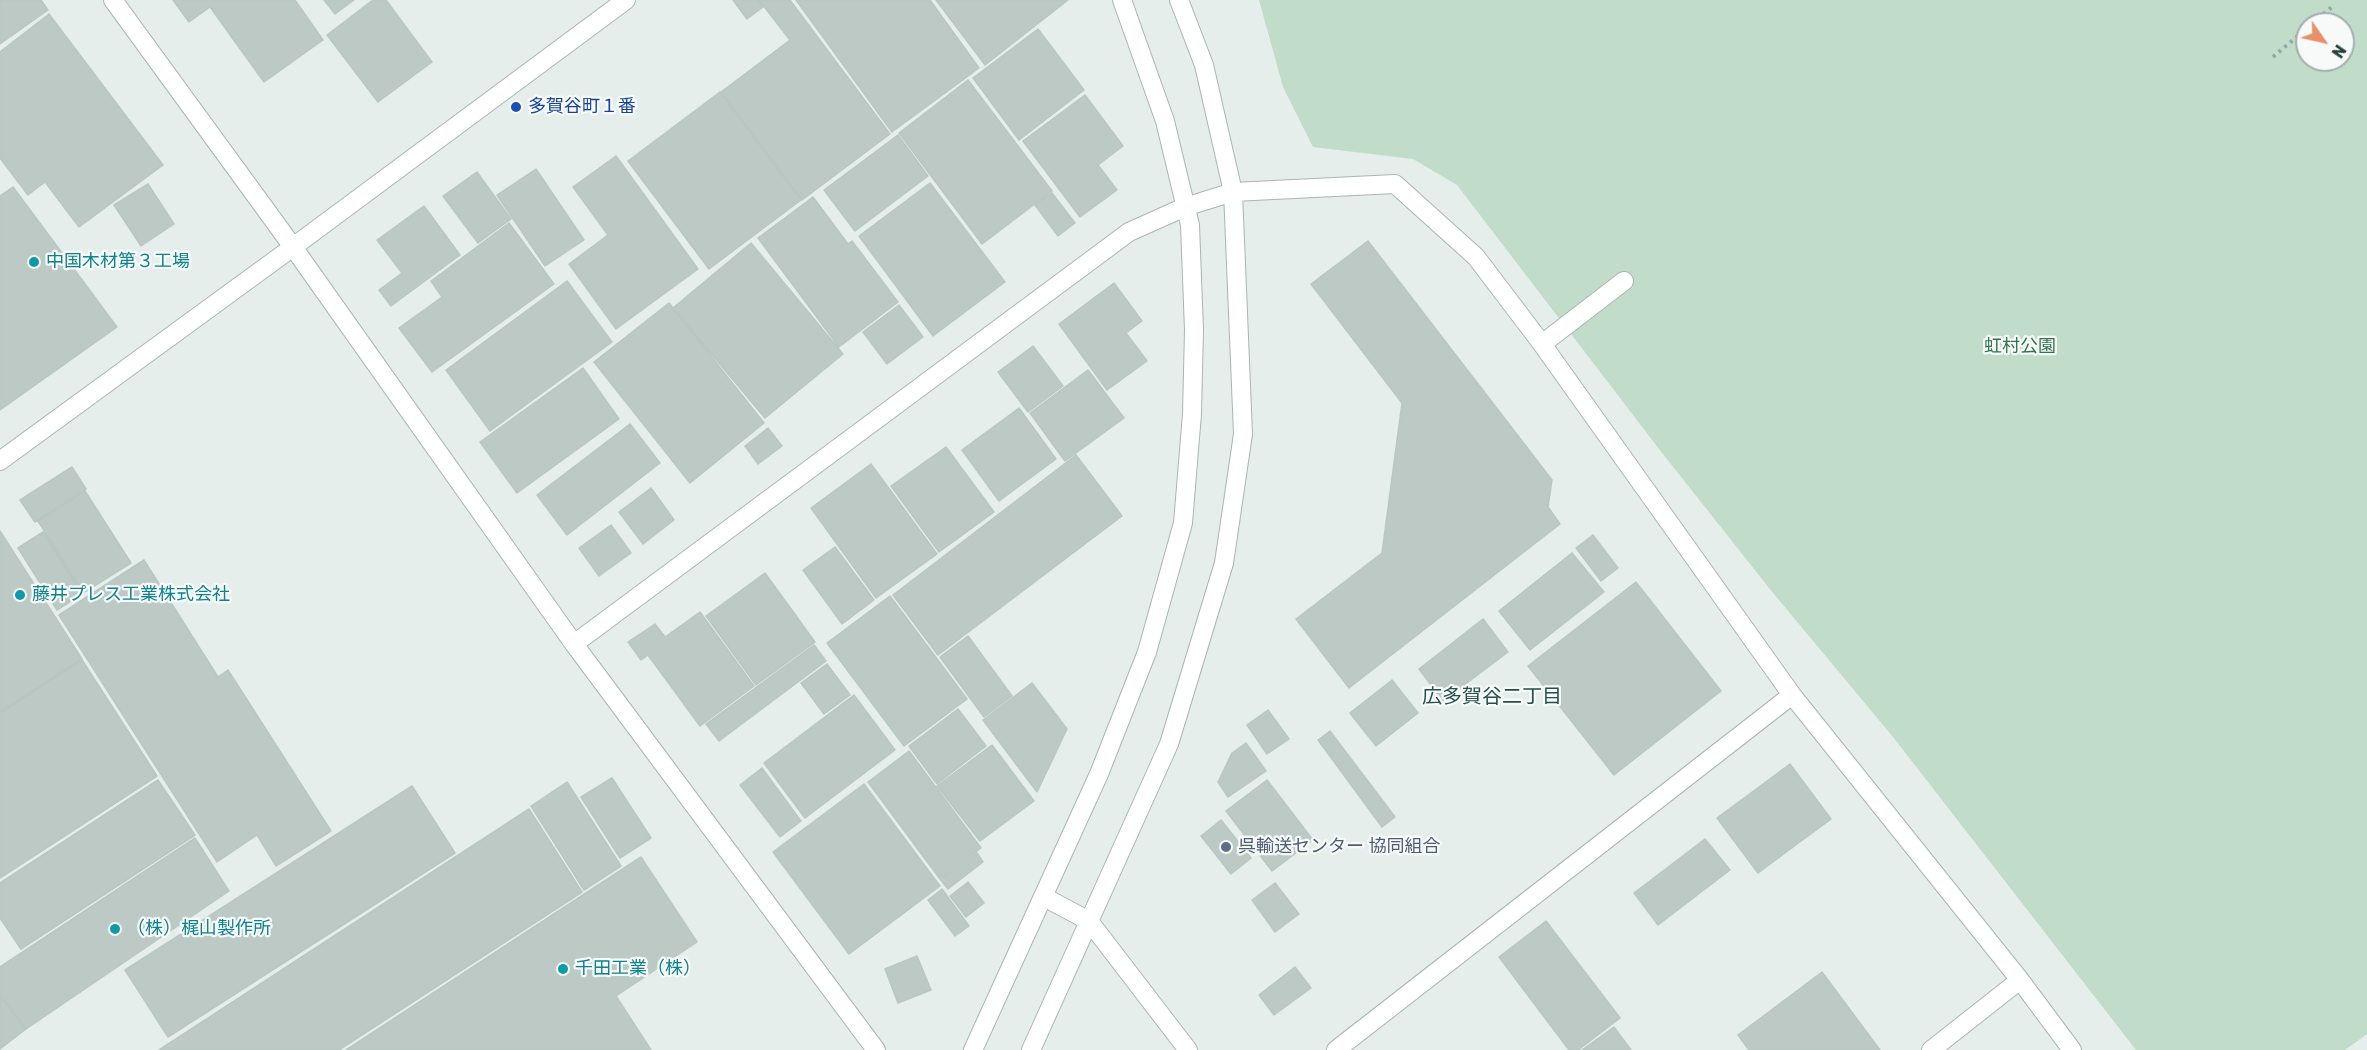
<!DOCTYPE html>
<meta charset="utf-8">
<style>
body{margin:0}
#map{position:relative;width:2367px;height:1050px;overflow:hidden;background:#e6eeeb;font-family:Rubik,sans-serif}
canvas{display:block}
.north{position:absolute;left:2295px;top:12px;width:60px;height:60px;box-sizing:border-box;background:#f7faf9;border:2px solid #a3afad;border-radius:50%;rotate:124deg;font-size:16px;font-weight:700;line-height:24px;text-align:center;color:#263f3a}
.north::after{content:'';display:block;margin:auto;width:21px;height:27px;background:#e7916b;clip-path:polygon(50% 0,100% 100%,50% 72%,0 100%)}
</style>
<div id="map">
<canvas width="2367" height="1050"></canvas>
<div class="north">N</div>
</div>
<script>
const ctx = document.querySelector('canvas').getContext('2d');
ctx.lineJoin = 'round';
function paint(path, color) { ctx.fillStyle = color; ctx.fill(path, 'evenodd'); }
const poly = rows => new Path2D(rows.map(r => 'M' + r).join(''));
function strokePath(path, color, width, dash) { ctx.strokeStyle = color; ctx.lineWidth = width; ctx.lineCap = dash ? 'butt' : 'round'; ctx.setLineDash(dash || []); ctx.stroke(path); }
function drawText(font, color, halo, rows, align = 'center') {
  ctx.font = font + ' Rubik,"Noto Sans JP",sans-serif'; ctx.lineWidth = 4.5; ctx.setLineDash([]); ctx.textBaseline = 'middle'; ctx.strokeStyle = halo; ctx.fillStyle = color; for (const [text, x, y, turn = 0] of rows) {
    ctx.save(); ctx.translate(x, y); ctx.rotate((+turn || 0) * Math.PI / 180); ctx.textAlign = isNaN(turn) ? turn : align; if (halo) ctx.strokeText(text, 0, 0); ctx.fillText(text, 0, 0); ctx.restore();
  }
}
const green = poly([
 [1259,0,2367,0,2367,1034,2345,1050,2136,1050,1893,737,1769,588,1659,449,1457,185,1413,159,1313,147,1283,87],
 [2307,24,2343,24,2343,60,2307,60]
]);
const building = poly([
 [0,0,41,0,48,10,0,44,0,0],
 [173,0,295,0,323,40,264,82,210,7,189,22,173,0],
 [324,0,354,0,335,14,324,0],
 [373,0,386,0,432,62,378,102,327,35,373,0],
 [733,0,758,0,763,7,747,19,733,0],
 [759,0,790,0,890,134,802,200,721,92,790,40,759,0],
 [796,0,930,0,979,68,892,132,796,0],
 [936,0,1068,0,985,65,936,0],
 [49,14,163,165,79,227,45,182,28,195,0,158,0,52,49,14],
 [1038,29,1084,90,1019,140,973,78,1038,29],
 [968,80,1052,191,982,244,899,133,968,80],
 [720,92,801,200,709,269,628,161,720,92],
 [1085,95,1123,146,1098,165,1117,190,1080,217,1023,141,1085,95],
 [898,135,928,176,855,231,824,190,898,135],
 [616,156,698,269,616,329,569,264,608,235,573,187,616,156],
 [536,169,584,240,545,266,497,195,536,169],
 [477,172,511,219,478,243,443,196,477,172],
 [930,183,1005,282,933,336,859,236,930,183],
 [148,184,174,224,141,246,114,205,148,184],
 [13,187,117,327,0,410,0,196,13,187],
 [1052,193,1075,223,1058,236,1035,205,1052,193],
 [813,197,848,244,852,241,898,302,839,347,758,238,813,197],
 [424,206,460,255,391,306,379,290,402,273,377,240,424,206],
 [509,223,554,284,432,372,399,328,442,297,431,281,509,223],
 [1368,241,1552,480,1548,507,1560,524,1349,688,1296,619,1382,553,1402,403,1311,284,1368,241],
 [751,243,843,354,765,418,673,308,751,243],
 [567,281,612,342,490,431,446,370,567,281],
 [1114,283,1142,321,1126,333,1147,361,1107,390,1059,324,1114,283],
 [669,303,764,423,690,483,594,362,669,303],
 [899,305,923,337,887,364,863,332,899,305],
 [1033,346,1063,386,1028,412,998,372,1033,346],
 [583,368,619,419,517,493,480,442,583,368],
 [1088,370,1124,418,1065,461,1030,413,1088,370],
 [1019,408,1056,459,999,501,962,450,1019,408],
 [630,424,660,463,567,535,537,495,630,424],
 [768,428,782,446,758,464,745,446,768,428],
 [946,447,994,512,939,552,891,486,946,447],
 [1076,455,1122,516,938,655,893,595,1076,455],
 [871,464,937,554,876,598,811,508,871,464],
 [72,467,86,489,35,522,20,500,72,467],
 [651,488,674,520,643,544,619,512,651,488],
 [85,491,131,563,83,593,38,521,85,491],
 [611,525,631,553,599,576,579,548,611,525],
 [0,531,82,659,0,712,0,531],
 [43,532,82,594,57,610,18,548,43,532],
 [1593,535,1618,568,1601,581,1576,548,1593,535],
 [835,547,874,600,842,624,803,570,835,547],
 [1572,553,1604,592,1530,650,1499,611,1572,553],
 [144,560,218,677,228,670,331,831,276,866,257,835,217,862,59,615,144,560],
 [765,573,815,642,756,685,706,616,765,573],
 [1636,582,1721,691,1614,775,1528,666,1636,582],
 [890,596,967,699,904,746,827,643,890,596],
 [700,612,754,686,700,726,648,655,641,660,628,642,655,624,665,637,700,612],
 [1483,619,1508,652,1443,701,1419,669,1483,619],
 [968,636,1012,696,984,717,940,657,968,636],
 [814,645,826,661,719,741,706,724,814,645],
 [82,660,157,776,0,878,0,713,82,660],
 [827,664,850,695,824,714,801,683,827,664],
 [1392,680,1418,713,1376,746,1350,713,1392,680],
 [1032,683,1067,729,1037,792,983,720,1032,683],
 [854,695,895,750,805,818,764,763,854,695],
 [958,709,986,746,937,784,909,746,958,709],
 [1268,710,1289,739,1267,754,1247,725,1268,710],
 [1330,731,1395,817,1382,827,1318,740,1330,731],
 [1246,743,1266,771,1228,797,1218,782,1232,753,1246,743],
 [992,745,1034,801,980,841,937,786,992,745],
 [909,751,981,848,940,879,868,782,909,751],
 [1790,764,1831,819,1758,873,1717,818,1790,764],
 [762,768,801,821,780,837,740,785,762,768],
 [612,778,651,838,620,858,581,797,612,778],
 [158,780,195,835,21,949,0,918,0,883,158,780],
 [1267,780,1313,840,1272,871,1226,811,1267,780],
 [567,782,621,866,584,890,531,806,567,782],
 [864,784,940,886,849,954,773,852,864,784],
 [412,786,455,853,168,1037,125,970,412,786],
 [529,809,582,892,339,1050,159,1050,529,809],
 [1221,820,1251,858,1231,874,1201,836,1221,820],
 [195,838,229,891,26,1029,0,995,0,967,195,838],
 [1705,839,1730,870,1658,925,1634,893,1705,839],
 [977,853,983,862,948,889,941,880,977,853],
 [641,857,697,942,616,996,651,1050,346,1050,641,857],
 [968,882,984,903,966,917,950,896,968,882],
 [1275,883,1299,914,1275,932,1252,900,1275,883],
 [942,889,969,926,955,936,928,900,942,889],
 [1546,921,1620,1018,1578,1050,1569,1050,1499,957,1546,921],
 [917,956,931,990,898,1003,885,969,917,956],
 [1295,967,1311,988,1274,1015,1259,995,1295,967],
 [1822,972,1880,1050,1749,1050,1738,1035,1822,972],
 [0,995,26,1029,0,1049,0,995],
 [1614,1027,1631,1050,1582,1050,1614,1027]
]);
const path = poly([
 [2312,24,2333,6],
 [2273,57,2307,28]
]);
const minor = poly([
 [113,0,293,247,574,644,876,1050],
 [1542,344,1624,281],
 [0,461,293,247,626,0],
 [574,644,1129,232,1185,207,1233,192,1395,184,1476,257,1542,344,1792,695,2020,980,2072,1050],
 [1044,897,1089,921,1188,1050],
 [973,1050,1099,774,1147,652,1183,523,1192,414,1194,330,1190,225,1165,121,1122,0],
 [1031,1050,1169,744,1224,563,1243,434,1233,192,1204,65,1179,0],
 [1336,1050,1792,695],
 [1931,1050,2020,980]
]);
const markers = [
 [516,107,6,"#1a4fb4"],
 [34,262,6,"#0f9aa8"],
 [20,595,6,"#0f9aa8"],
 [1226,847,6,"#5c6f8a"],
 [115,929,6,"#0f9aa8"],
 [563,969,6,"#0f9aa8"]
];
const transitNames = [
 ["多賀谷町１番",528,107]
];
const cultureNames = [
 ["中国木材第３工場",46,262],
 ["藤井プレス工業株式会社",32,595],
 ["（株）梶山製作所",127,929],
 ["千田工業（株）",575,969]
];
const parkNames = [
 ["虹村公園",2020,347]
];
const serviceNames = [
 ["呉輸送センター 協同組合",1238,847]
];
const neighbourhoodNames = [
 ["広多賀谷二丁目",1492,697]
];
paint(green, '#c1ddca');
paint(building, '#bcc9c4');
strokePath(building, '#b9c7c2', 1.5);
strokePath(minor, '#a9b6b2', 20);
strokePath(path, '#89afa5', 4, [3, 4.5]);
strokePath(minor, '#fff', 18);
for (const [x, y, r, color] of markers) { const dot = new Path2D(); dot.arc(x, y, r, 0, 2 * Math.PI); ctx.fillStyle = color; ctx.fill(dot); strokePath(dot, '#f7faf9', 2); }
drawText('18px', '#164399', '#f7faf9', transitNames, 'left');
drawText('18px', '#0d838f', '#f7faf9', cultureNames, 'left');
drawText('18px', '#337350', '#f7faf9', parkNames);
drawText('18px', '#4e5e75', '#f7faf9', serviceNames, 'left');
drawText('20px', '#235048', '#f7faf9', neighbourhoodNames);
</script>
